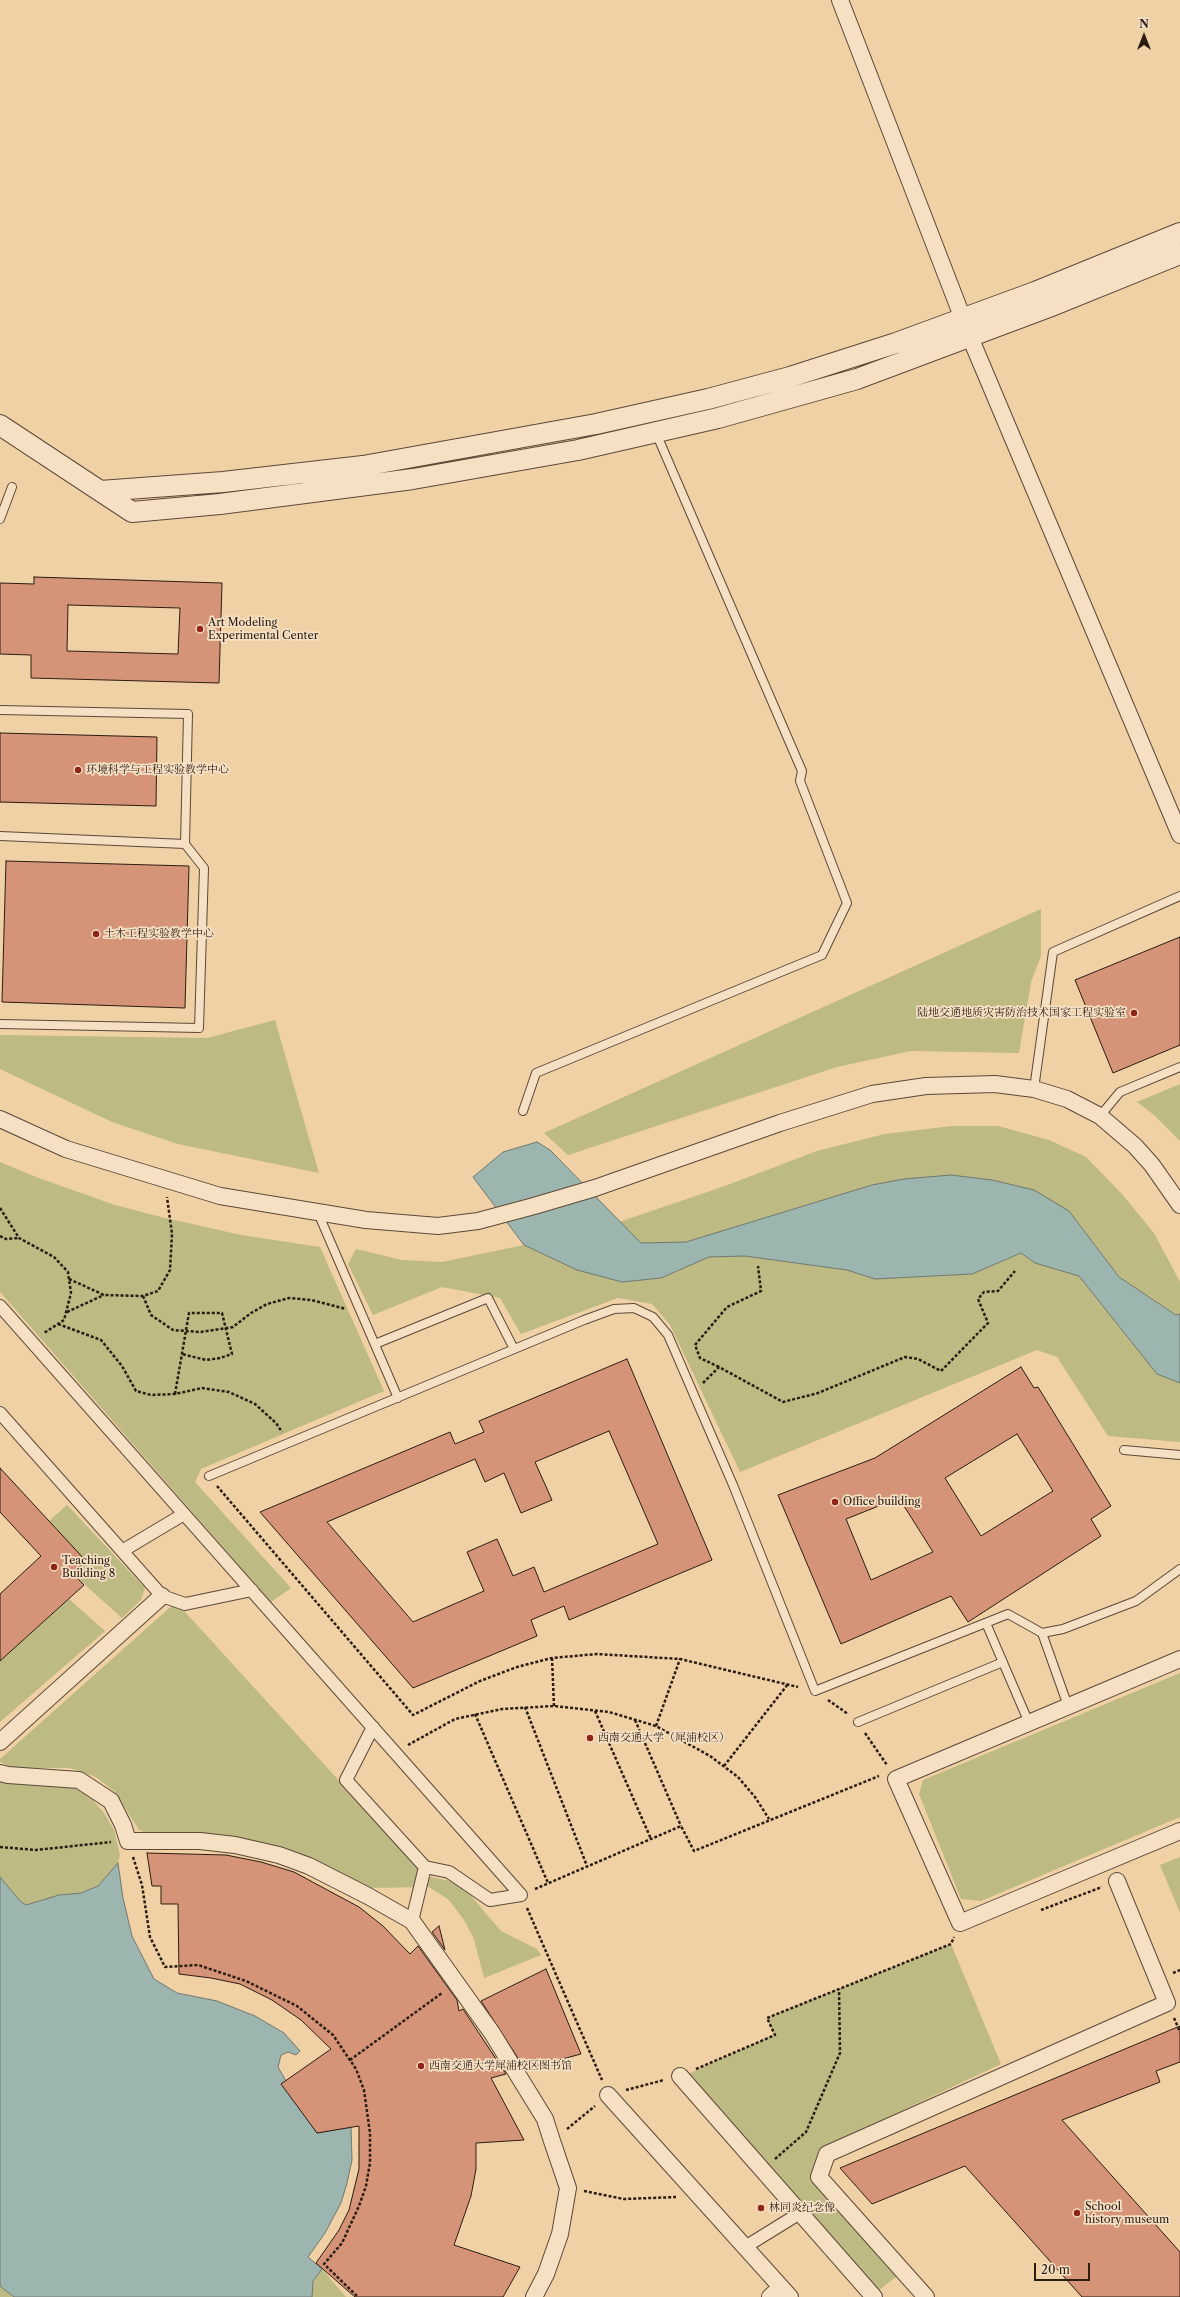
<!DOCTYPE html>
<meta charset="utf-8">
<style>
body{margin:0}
#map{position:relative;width:1180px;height:2297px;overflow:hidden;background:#f0d0a5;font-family:"Libre Caslon Text",serif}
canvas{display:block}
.north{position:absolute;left:1124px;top:16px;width:40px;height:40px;-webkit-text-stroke:3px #f5e0c4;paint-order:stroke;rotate:0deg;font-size:11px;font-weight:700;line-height:16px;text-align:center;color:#2b1c12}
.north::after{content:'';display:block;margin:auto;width:14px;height:18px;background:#2b1c12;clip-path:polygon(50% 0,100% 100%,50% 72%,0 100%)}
.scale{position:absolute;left:1034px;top:2263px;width:56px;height:18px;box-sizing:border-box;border:2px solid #2b1c12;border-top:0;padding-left:5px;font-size:12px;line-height:14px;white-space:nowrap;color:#2b1c12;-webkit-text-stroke:3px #f5e0c4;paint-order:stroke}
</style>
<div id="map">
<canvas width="1180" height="2297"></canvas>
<div class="north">N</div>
<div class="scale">20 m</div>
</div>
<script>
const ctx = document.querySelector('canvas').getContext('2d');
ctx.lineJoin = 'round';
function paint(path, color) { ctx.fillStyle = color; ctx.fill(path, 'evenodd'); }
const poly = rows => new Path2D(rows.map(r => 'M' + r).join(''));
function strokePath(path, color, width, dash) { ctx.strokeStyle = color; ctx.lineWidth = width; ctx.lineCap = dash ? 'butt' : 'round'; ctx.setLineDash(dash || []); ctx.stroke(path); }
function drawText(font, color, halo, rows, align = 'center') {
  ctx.font = font + ' "Libre Caslon Text","Noto Serif SC",serif'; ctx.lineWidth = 3.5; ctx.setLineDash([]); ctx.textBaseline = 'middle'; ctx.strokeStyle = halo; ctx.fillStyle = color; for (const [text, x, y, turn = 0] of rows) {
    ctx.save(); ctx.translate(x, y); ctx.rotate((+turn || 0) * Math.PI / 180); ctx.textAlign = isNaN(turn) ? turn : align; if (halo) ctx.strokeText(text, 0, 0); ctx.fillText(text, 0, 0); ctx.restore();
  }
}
const green = poly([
 [1041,909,1041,956,1031,982,1019,1053,911,1051,837,1067,568,1155,544,1133],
 [275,1020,319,1173,178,1144,112,1122,0,1069,0,1035,207,1038],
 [1180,1084,1180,1141,1154,1115,1137,1102],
 [952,1126,998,1126,1049,1140,1086,1157,1121,1193,1154,1233,1180,1282,1180,1314,1177,1315,1119,1277,1069,1211,872,1185,686,1242,641,1243,619,1222,725,1186,817,1151,885,1134],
 [0,1162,36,1177,115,1205,161,1217,241,1235,320,1247,384,1391,201,1469,195,1482,291,1588,271,1602,0,1292],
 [524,1245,577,1270,661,1278,709,1257,745,1256,847,1270,875,1279,972,1274,1021,1253,1035,1263,1079,1276,1157,1374,1180,1383,1180,1442,1108,1436,1057,1357,1037,1350,740,1472,670,1325,652,1304,618,1298,521,1334,500,1298,442,1287,373,1315,348,1264,356,1249,402,1260,442,1262],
 [67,1505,145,1588,141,1600,122,1618,72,1573,85,1561,49,1521],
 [69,1599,105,1631,0,1722,0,1661],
 [176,1602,426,1876,455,1882,466,1890,501,1931,537,1949,541,1955,484,1978,474,1939,464,1920,449,1900,429,1887,367,1888,322,1865,154,1836,139,1830,115,1792,96,1777,70,1768,13,1768,0,1762,0,1759],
 [1180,1673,1180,1817,981,1901,961,1899,919,1794,923,1780],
 [0,1782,67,1786,77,1789,93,1800,104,1813,114,1830,120,1855,118,1863,98,1886,81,1893,59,1895,25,1905,20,1901,0,1877],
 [1180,1857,1180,1913,1160,1865],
 [951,1944,1001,2064,827,2146,815,2185,900,2274,879,2290,686,2075,774,2035,767,2018],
 [322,2269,346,2297,312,2297,313,2281],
 [0,2286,14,2297,0,2297]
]);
const water = poly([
 [537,1142,550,1150,641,1243,686,1242,872,1185,904,1179,951,1175,992,1180,1034,1190,1069,1211,1119,1277,1176,1315,1180,1314,1180,1383,1157,1374,1079,1276,1035,1263,1021,1253,972,1274,875,1279,847,1270,745,1256,709,1257,661,1278,622,1282,577,1270,524,1245,473,1177,503,1152,537,1142],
 [118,1863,123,1898,132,1936,154,1979,177,1993,217,2001,255,2016,284,2033,300,2051,296,2055,288,2052,281,2055,278,2067,286,2081,282,2084,317,2133,351,2127,352,2160,347,2183,341,2203,325,2233,308,2257,322,2269,313,2281,312,2297,14,2297,0,2286,0,1877,20,1901,26,1905,59,1895,81,1893,98,1886,118,1863]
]);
const building = poly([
 [34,577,222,583,219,683,31,678,31,655,0,654,0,583,34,584,34,577],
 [68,605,180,608,178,654,67,651,68,605],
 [0,733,157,737,156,806,0,802,0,733],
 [6,861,189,866,185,1008,2,1002,6,861],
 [1180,937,1180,1045,1113,1073,1075,980,1180,937],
 [627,1359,712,1560,569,1620,564,1606,531,1620,537,1636,413,1688,260,1512,450,1432,455,1444,484,1432,479,1421,627,1359],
 [609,1431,658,1544,544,1592,534,1567,513,1576,497,1539,467,1552,484,1591,413,1622,327,1522,475,1459,485,1482,504,1473,521,1513,552,1500,535,1462,609,1431],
 [1021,1367,1034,1388,1038,1387,1111,1506,1091,1519,1101,1536,968,1622,951,1596,841,1644,778,1495,875,1458,1021,1367],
 [1017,1434,1053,1491,981,1536,945,1478,1017,1434],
 [899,1498,933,1552,871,1580,846,1519,899,1498],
 [0,1468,86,1561,72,1573,84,1585,0,1661,0,1594,41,1556,0,1512,0,1468],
 [147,1853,226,1855,261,1862,294,1872,359,1907,383,1926,410,1954,418,1946,457,2000,459,2011,463,2009,506,2074,491,2078,524,2140,476,2143,476,2169,471,2196,454,2245,520,2267,503,2297,355,2297,316,2263,339,2230,349,2210,359,2169,359,2126,317,2133,281,2084,331,2049,301,2020,272,2000,240,1984,211,1978,179,1974,178,1904,161,1904,161,1886,152,1886,147,1853],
 [439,1926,445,1950,432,1932,439,1926],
 [546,1969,581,2054,525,2069,481,2001,546,1969],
 [1180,2026,1180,2062,1156,2071,1160,2082,1062,2120,1180,2252,1180,2297,1082,2297,965,2166,872,2204,840,2168,1180,2026]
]);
const path = poly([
 [0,1208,19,1238,54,1257,68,1272,71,1293,64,1320,44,1333],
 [0,1236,6,1239,19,1238],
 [69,1279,104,1295,143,1296,158,1291,170,1270,172,1234,167,1197],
 [143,1296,151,1315,173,1330,200,1332,233,1327,251,1313,267,1304,289,1298,311,1300,346,1309],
 [67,1312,104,1295],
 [58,1324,101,1340,122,1366,136,1391,151,1395,175,1394,202,1388,229,1392,255,1404,276,1423,282,1432],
 [719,1367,700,1358,695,1345,727,1307,761,1291,758,1266],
 [703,1383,719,1367,783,1402,818,1393,905,1357,918,1359,941,1371,988,1323,978,1299,984,1292,998,1291,1015,1271],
 [175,1394,189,1313,222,1313,232,1354,220,1358,206,1360,182,1354],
 [217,1486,413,1715,480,1681,517,1667,552,1658,597,1654,680,1659,798,1687],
 [552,1658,554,1706],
 [828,1700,848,1714],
 [525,1707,587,1866],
 [595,1711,651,1839],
 [475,1714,548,1883],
 [635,1720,681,1826],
 [656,1726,680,1659],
 [865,1733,887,1765],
 [408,1745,455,1719,502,1709,554,1706,609,1712,656,1726,710,1756,738,1777,755,1797,769,1819],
 [724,1766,788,1684],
 [0,1847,36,1850,111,1842],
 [133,1857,142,1885,150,1937,165,1967,198,1965,246,1981,297,2006,333,2035,356,2069,364,2090,370,2133,370,2163,366,2186,359,2206,342,2243,324,2264,358,2297],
 [535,1889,681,1826,694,1851,879,1776],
 [527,1908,602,2080],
 [1041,1910,1102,1887],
 [1173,1973,1180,1970],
 [1174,2018,1180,2032],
 [350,2060,442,1993],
 [696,2069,775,2035,767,2018,951,1944,954,1937],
 [626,2090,664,2080],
 [567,2129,595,2106],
 [775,2159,806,2132,840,2053,839,1989],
 [584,2191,624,2199,676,2197]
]);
const service = poly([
 [0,519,12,487],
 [0,710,188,714,185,844,204,868,199,1028,0,1024],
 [0,836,185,844],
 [1034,1089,1053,952,1180,896],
 [523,1111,536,1073,822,955,847,903,800,781,802,771,656,433],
 [1100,1116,1120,1092,1180,1067],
 [318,1213,398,1398],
 [375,1344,488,1298,514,1349],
 [1124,1450,1180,1455],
 [209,1476,584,1320,614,1309,634,1308,653,1317,668,1335,733,1485,815,1691,1008,1614,1042,1633,1063,1629,1136,1601,1180,1569],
 [986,1623,1029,1723],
 [1042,1633,1068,1706],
 [858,1722,1003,1662]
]);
const pedestrian = poly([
 [0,1306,521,1895],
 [0,1413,162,1596,185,1604,252,1590],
 [122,1551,184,1514],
 [373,1727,346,1780,425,1867,449,1872,490,1900,521,1895],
 [412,1921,425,1867],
 [745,2247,800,2213]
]);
const minor = poly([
 [840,0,970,337,1180,835],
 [0,1119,66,1149,220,1196,366,1220,438,1226,478,1221,534,1206,595,1188,780,1123,872,1094,926,1086,995,1084,1034,1089,1067,1099,1100,1116,1135,1146,1152,1165,1180,1205],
 [1180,1659,896,1779,960,1923,1180,1831],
 [0,1742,162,1596],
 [0,1773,8,1775,79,1780,111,1801,123,1825,128,1841,200,1841,235,1845,279,1855,309,1866,368,1896,412,1921,492,2033,545,2119,552,2141,568,2188,560,2234,546,2274,534,2297],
 [680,2076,874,2297],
 [608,2095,790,2297],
 [770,2297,781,2287],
 [926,2297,819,2177,827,2154,1167,2003,1117,1881]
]);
const tertiary = poly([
 [0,425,132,512,220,504,413,479,578,450,718,418,857,379,1049,307,1180,254],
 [100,491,223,482,363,466,596,424,708,399,790,377,896,343,1035,292,1180,233]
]);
const markers = [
 [200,629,4,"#8f2418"],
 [78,770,4,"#8f2418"],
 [96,934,4,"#8f2418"],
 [1134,1013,4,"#8f2418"],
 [835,1502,4,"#8f2418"],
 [54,1567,4,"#8f2418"],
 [590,1738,4,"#8f2418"],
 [421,2066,4,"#8f2418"],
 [761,2208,4,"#8f2418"],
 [1077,2213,4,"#8f2418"]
];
const poiNames = [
 ["Art Modeling",208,623],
 ["Experimental Center",208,636],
 ["环境科学与工程实验教学中心",86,770],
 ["土木工程实验教学中心",104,934],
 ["陆地交通地质灾害防治技术国家工程实验室",1126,1013,"right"],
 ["Office building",843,1502],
 ["Teaching",62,1561],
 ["Building 8",62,1574],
 ["西南交通大学（犀浦校区）",598,1738],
 ["西南交通大学犀浦校区图书馆",429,2066],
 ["School",1085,2207],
 ["history museum",1085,2220],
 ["林同炎纪念像",769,2208]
];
paint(green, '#bdba84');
paint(water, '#9db5af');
strokePath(water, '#6f7870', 1);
paint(building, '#d59477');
strokePath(building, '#2b1c12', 1);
strokePath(service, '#5c4937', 10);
strokePath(pedestrian, '#5c4937', 14);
strokePath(minor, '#5c4937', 18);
strokePath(tertiary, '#5c4937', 22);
strokePath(path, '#2b1c12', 2.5, [3, 2]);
strokePath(service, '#f5e0c4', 8);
strokePath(pedestrian, '#f5e0c4', 12);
strokePath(minor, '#f5e0c4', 16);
strokePath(tertiary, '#f5e0c4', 20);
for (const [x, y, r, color] of markers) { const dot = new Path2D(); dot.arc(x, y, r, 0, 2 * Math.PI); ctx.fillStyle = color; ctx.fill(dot); strokePath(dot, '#f5e0c4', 1.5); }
drawText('11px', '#2b1c12', '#f5e0c4', poiNames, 'left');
</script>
